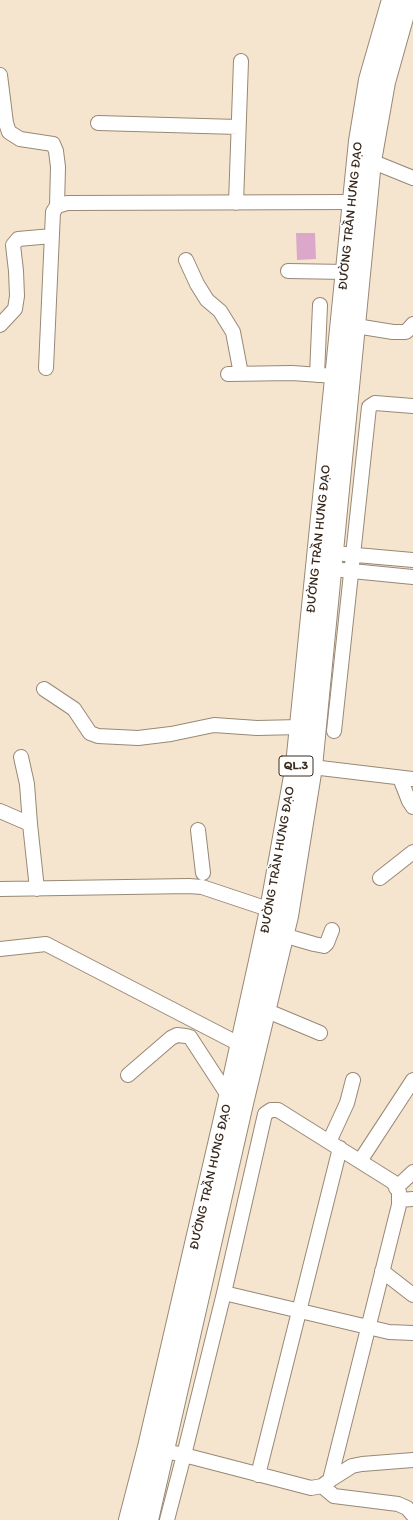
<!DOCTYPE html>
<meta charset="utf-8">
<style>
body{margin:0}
canvas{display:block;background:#f6e5ce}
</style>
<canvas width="413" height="1520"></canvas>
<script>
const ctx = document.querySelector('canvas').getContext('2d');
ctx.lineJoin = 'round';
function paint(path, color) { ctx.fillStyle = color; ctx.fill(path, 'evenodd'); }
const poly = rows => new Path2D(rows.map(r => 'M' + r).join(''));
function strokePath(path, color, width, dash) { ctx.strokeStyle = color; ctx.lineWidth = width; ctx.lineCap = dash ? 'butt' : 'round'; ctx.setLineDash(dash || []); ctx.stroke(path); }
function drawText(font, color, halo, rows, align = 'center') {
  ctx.font = font + ' Itim,sans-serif'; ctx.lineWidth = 3.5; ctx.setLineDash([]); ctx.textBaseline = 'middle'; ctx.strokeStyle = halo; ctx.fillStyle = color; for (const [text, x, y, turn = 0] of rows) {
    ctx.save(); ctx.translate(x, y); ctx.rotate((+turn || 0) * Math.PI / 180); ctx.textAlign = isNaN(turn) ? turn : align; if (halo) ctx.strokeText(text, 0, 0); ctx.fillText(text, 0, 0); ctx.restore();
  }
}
const building = poly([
 [296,233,315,233,316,259,297,260]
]);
const minor = poly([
 [0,75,6,123,9,132,20,139,53,144,56,151,58,167,57,206],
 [98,123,238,127],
 [371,161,413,178],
 [236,203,241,61],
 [186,260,197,284,207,300,220,311,233,332,241,374],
 [288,271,346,272],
 [0,325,15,309,17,296,16,271,13,245,18,239,52,236],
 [356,326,393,332,406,332,413,324],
 [46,368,53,212,57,206,67,203,353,202],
 [228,374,292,373,335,376],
 [317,375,320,305],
 [334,553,413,560],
 [342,570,413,577],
 [44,689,74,709,90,733,98,736,138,738,171,734,214,725,257,728,300,727],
 [334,731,369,407,375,403,413,406],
 [21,757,27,784,30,824,37,889],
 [312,767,413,779],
 [400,778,409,801,413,807],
 [0,811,30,824],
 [198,830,203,873],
 [380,878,413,852],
 [0,889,189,886,202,887,277,912],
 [283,935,314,944,324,946,327,943,332,930],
 [0,949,46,944,241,1045],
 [265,1010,320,1033],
 [128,1075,171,1038,177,1035,186,1036,190,1037,229,1097],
 [329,1142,347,1103,353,1080],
 [360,1161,413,1080],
 [396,1188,413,1172],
 [399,1200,413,1199],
 [382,1271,413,1295],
 [224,1293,389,1332,413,1333],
 [165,1451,184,1455,311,1488,322,1486,330,1480,399,1205,399,1192,393,1182,278,1110,271,1110,265,1114,224,1293,184,1455,167,1520],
 [258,1475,340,1148],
 [330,1480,352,1466,362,1464,413,1460],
 [322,1486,334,1496,398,1504,407,1508,413,1515]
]);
const highway = poly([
 [129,1520,148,1447,229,1097,258,966,270,910,296,765,359,141,369,80,392,0],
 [148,1520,244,1099,288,916,312,767,371,161,385,82,408,0]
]);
const shields = [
 [296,766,34]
];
const shieldNames = [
 ["QL.3",296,766]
];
const streetNames = [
 ["ĐƯỜNG TRẦN HƯNG ĐẠO",351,216,-84],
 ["ĐƯỜNG TRẦN HƯNG ĐẠO",319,539,-84],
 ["ĐƯỜNG TRẦN HƯNG ĐẠO",278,860,-80],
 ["ĐƯỜNG TRẦN HƯNG ĐẠO",211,1177,-77]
];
paint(building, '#dba8cb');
strokePath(minor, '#988876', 16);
strokePath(highway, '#988876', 22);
strokePath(minor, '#fff', 14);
strokePath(highway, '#fff', 20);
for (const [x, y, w] of shields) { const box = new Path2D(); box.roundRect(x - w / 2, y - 10, w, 20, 3); ctx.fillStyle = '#fff'; ctx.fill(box); strokePath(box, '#3b2a1e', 1); }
drawText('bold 12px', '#3b2a1e', null, shieldNames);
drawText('13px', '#3b2a1e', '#fff', streetNames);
</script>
